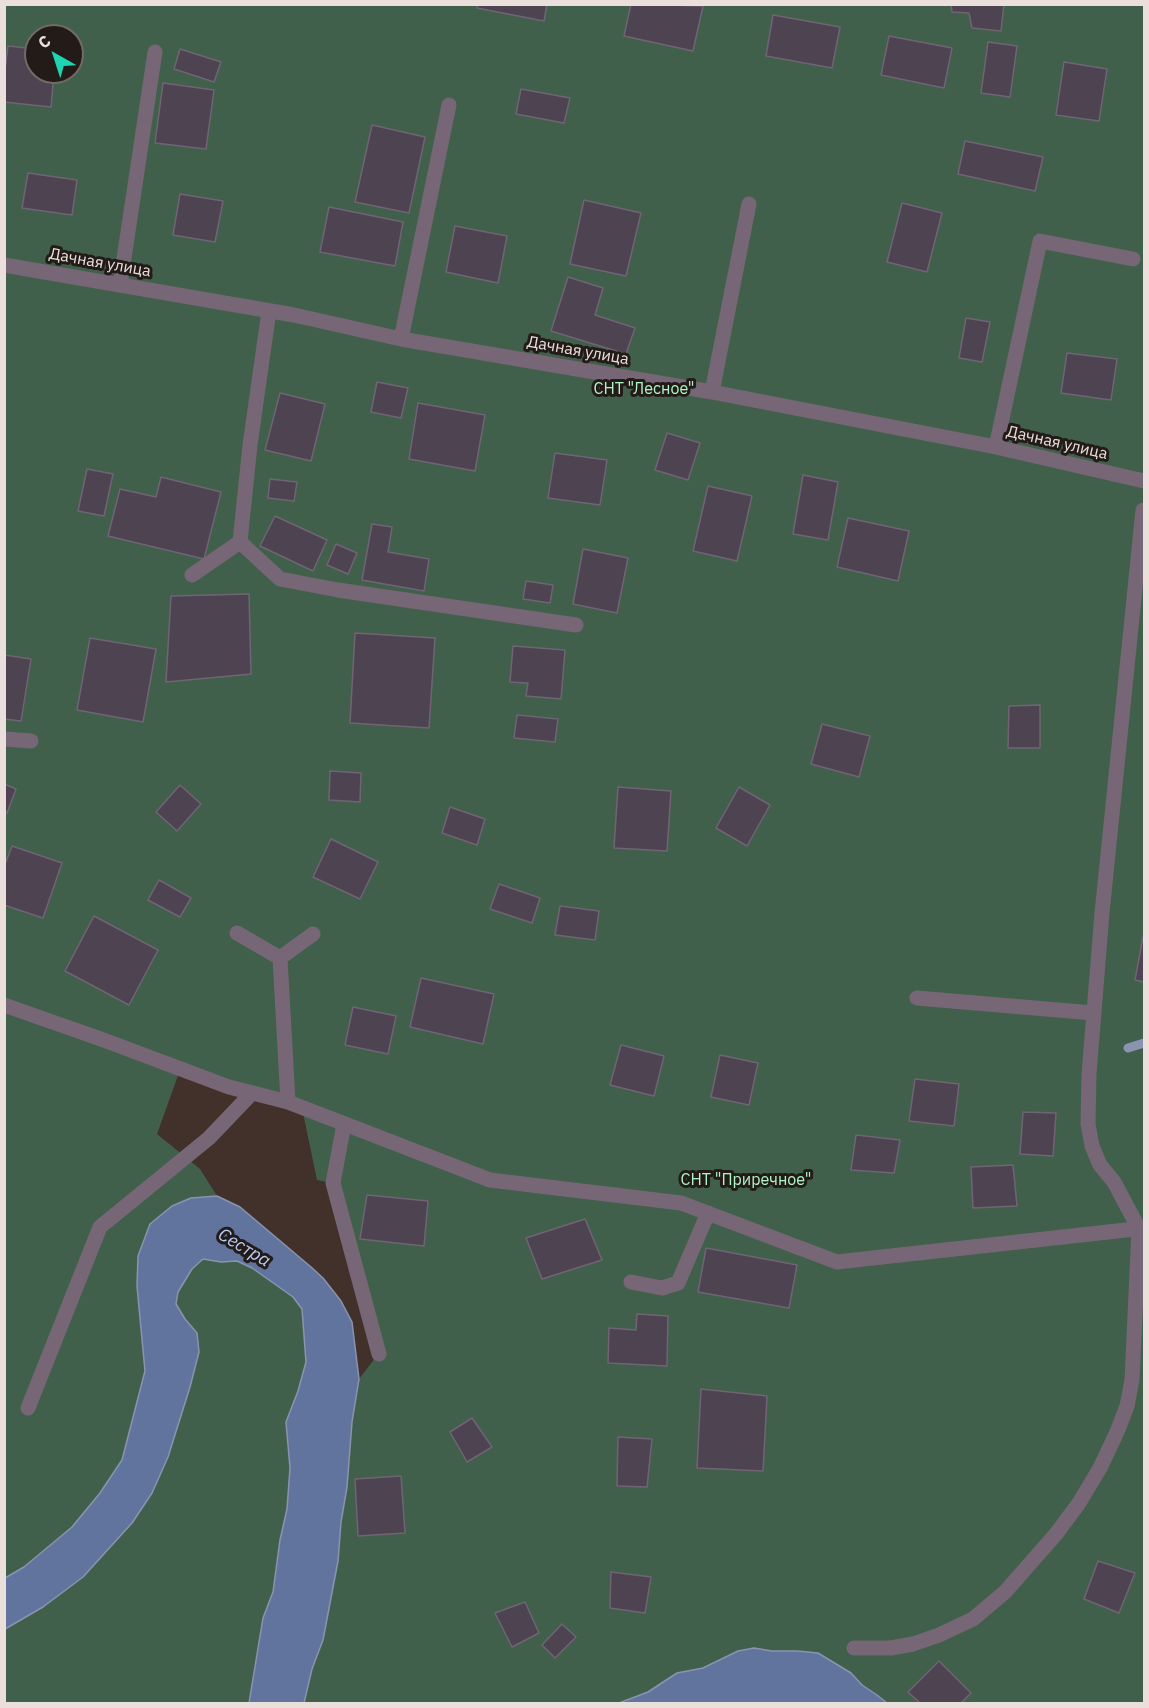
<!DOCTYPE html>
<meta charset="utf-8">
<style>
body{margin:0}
#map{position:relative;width:1149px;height:1708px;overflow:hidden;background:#42312a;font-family:"IBM Plex Sans",sans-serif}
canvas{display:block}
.frame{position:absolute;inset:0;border:6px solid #ebdfdb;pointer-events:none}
.north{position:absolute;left:24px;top:24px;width:60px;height:60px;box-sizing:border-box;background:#231b18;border:2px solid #736966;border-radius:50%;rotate:321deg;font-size:16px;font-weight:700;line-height:24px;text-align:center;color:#ebdfdb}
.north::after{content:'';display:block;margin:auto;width:21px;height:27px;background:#1ed5b1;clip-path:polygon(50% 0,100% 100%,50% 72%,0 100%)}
</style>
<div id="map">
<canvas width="1149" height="1708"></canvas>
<div class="frame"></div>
<div class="north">С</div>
</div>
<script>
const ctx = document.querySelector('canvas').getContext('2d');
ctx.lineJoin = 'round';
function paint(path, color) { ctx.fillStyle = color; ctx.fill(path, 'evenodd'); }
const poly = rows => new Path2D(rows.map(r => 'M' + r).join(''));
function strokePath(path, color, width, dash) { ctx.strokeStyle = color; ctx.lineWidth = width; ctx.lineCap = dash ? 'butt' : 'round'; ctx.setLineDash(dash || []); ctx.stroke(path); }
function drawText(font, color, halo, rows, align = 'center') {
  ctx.font = font + ' "IBM Plex Sans",sans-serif'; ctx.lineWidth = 6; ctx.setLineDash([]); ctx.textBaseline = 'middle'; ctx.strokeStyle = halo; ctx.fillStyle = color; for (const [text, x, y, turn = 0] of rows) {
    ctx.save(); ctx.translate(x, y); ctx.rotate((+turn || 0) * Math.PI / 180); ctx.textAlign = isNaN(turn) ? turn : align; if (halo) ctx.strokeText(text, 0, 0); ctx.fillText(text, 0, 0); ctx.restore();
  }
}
const green = poly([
 [4,5,1144,5,1144,1703,887,1703,877,1695,862,1685,851,1673,818,1653,797,1651,772,1651,754,1648,738,1651,703,1668,677,1673,648,1692,619,1703,304,1703,312,1669,323,1640,347,1487,352,1422,359,1379,379,1353,333,1183,317,1180,302,1108,180,1070,157,1134,200,1169,217,1196,191,1198,150,1224,138,1256,137,1286,145,1371,122,1460,100,1493,72,1527,24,1567,5,1578],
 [36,36,72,36,72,72,36,72],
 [204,1259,221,1262,237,1261,252,1268,293,1297,302,1309,305,1335,306,1362,298,1391,287,1509,280,1540,273,1592,263,1618,249,1703,5,1703,4,1629,43,1607,197,1333,185,1319,176,1304,178,1292,186,1278,192,1269]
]);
const water = poly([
 [217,1196,240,1207,311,1267,323,1278,341,1301,352,1322,359,1379,352,1422,347,1487,341,1522,338,1561,323,1640,312,1669,304,1703,249,1703,263,1618,273,1592,280,1540,287,1509,290,1468,286,1422,298,1391,306,1362,302,1309,293,1297,252,1268,237,1261,221,1262,203,1259,192,1269,178,1292,176,1304,185,1319,197,1333,199,1352,190,1387,168,1457,152,1493,132,1523,83,1577,43,1607,5,1629,5,1578,24,1567,72,1527,100,1493,122,1460,145,1371,137,1286,138,1256,150,1224,172,1206,191,1198,217,1196],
 [754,1648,772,1651,797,1651,818,1653,851,1673,862,1685,877,1695,887,1703,619,1703,648,1692,677,1673,703,1668,738,1651,754,1648]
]);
const stream = poly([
 [1128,1048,1144,1043]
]);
const building = poly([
 [478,4,547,4,544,21,477,8,478,4],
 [631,4,703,6,693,51,624,36,631,4],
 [951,4,1004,4,1001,31,972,28,969,13,952,12,951,4],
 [773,15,840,27,832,68,766,56,773,15],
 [889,36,952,48,944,88,881,75,889,36],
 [988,42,1017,46,1010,97,981,93,988,42],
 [8,46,36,49,36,72,54,72,51,107,4,102,4,78,8,46],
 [180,49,221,62,214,82,174,69,180,49],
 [1064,62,1107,69,1099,121,1056,115,1064,62],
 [163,83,214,90,206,149,155,143,163,83],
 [521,89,570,98,564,123,516,114,521,89],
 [372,125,425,137,409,213,355,202,372,125],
 [965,141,1043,157,1035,191,958,174,965,141],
 [28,173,77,180,72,215,22,208,28,173],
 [180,194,223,201,215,242,173,235,180,194],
 [584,200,641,213,626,276,570,264,584,200],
 [902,203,942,213,927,272,887,262,902,203],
 [329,207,403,222,395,266,320,252,329,207],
 [455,226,507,236,498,283,446,272,455,226],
 [568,277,603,288,595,315,635,328,626,354,551,331,568,277],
 [966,318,990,322,982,362,959,358,966,318],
 [1067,353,1117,359,1111,400,1061,393,1067,353],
 [377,382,408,388,401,418,371,412,377,382],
 [280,393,325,404,311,461,265,450,280,393],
 [418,403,485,415,475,471,409,459,418,403],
 [667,433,700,443,688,480,655,470,667,433],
 [555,453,607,460,600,505,548,498,555,453],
 [87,469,113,474,104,516,78,511,87,469],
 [803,475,838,482,828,540,793,534,803,475],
 [161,477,221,492,204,559,108,536,120,489,156,497,161,477],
 [270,479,297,482,294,501,268,498,270,479],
 [708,486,752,496,737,561,693,551,708,486],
 [275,516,327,540,313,571,260,546,275,516],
 [848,518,909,531,898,581,837,567,848,518],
 [372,524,392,527,388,552,429,559,424,591,362,580,372,524],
 [336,544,357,553,348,574,327,565,336,544],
 [583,549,628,558,617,613,573,604,583,549],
 [526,581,553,585,550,603,523,599,526,581],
 [249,594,251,674,166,682,171,596,249,594],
 [355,633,435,638,429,728,350,723,355,633],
 [90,638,156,649,143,722,77,710,90,638],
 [513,646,565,650,561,699,526,696,528,683,510,682,513,646],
 [4,655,31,659,21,721,4,719,4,655],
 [1040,705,1040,748,1008,748,1009,706,1040,705],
 [517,715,558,719,555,742,514,738,517,715],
 [822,724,870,736,859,777,811,764,822,724],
 [330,771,361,773,360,802,329,800,330,771],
 [4,784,16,789,7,813,4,812,4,784],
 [180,785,201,804,177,831,156,812,180,785],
 [618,787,671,791,667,851,614,848,618,787],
 [739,787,770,805,747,846,716,828,739,787],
 [450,807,485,819,477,845,442,833,450,807],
 [331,839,378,862,360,899,313,877,331,839],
 [12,846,62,863,43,918,4,905,4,867,12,846],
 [159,880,191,898,180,917,148,900,159,880],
 [499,884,540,898,532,923,490,909,499,884],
 [560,906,599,911,595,940,555,935,560,906],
 [94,916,158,950,129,1005,65,971,94,916],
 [1143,937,1144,938,1144,982,1135,980,1143,937],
 [421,978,494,994,483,1044,410,1027,421,978],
 [353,1007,396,1016,388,1054,345,1045,353,1007],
 [621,1045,664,1056,654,1096,610,1085,621,1045],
 [720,1055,758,1063,749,1105,711,1097,720,1055],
 [915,1079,959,1084,954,1126,909,1121,915,1079],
 [1023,1112,1056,1113,1053,1156,1020,1154,1023,1112],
 [856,1135,900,1140,894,1173,851,1170,856,1135],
 [1013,1165,1017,1206,973,1208,971,1167,1013,1165],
 [367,1195,428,1201,424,1246,360,1239,367,1195],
 [585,1219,602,1260,542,1279,526,1238,585,1219],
 [706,1248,797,1265,789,1308,698,1292,706,1248],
 [637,1314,668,1316,667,1366,608,1363,609,1328,636,1330,637,1314],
 [701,1389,767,1396,763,1471,697,1468,701,1389],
 [472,1418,492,1447,467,1462,450,1432,472,1418],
 [618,1437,652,1439,647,1487,617,1486,618,1437],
 [401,1476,405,1533,358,1536,355,1479,401,1476],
 [1098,1561,1135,1573,1119,1613,1084,1599,1098,1561],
 [611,1572,651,1577,645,1613,610,1608,611,1572],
 [525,1602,539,1633,512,1647,495,1613,525,1602],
 [562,1624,576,1637,555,1658,542,1645,562,1624],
 [939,1661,971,1693,960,1704,921,1704,908,1692,939,1661]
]);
const minor = poly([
 [4,265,294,315,401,339,712,392,996,447,1144,481],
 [120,285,155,52],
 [269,311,250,445,240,542,280,579,338,590,576,625],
 [401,339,449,105],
 [712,392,749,204],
 [996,447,1040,241,1133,259],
 [192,575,240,542],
 [4,739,31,741],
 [237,933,280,958,288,1102],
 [280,958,313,934],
 [917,998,1093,1013],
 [4,1005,101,1039,229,1087,288,1102,490,1180,681,1203,837,1262,1144,1228],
 [344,1124,333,1183,379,1354],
 [631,1282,662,1288,678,1283,708,1213],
 [28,1408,100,1227,209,1138,252,1093],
 [854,1648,891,1648,913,1644,939,1635,973,1619,1005,1592,1056,1534,1079,1503,1100,1468,1117,1432,1127,1406,1132,1380,1139,1229,1114,1182,1100,1165,1092,1146,1088,1124,1089,1074,1102,913,1143,510]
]);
const streetNames = [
 ["Дачная улица",100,263,10],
 ["Дачная улица",578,351,10],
 ["Дачная улица",1057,443,13]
];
const parkNames = [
 ["СНТ \"Лесное\"",644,389],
 ["СНТ \"Приречное\"",746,1180]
];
const waterNames = [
 ["Сестра",244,1248,31]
];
paint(green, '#41604b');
paint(water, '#61749d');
strokePath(water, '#8a94b0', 1.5);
strokePath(stream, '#8a94b0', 9);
paint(building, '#4d4351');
strokePath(building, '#706474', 1.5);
strokePath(minor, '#776675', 15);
drawText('16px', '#ebdfdb', '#231b18', streetNames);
drawText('16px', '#aef6c5', '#231b18', parkNames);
drawText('italic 18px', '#b9cdf4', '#231b18', waterNames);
</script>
